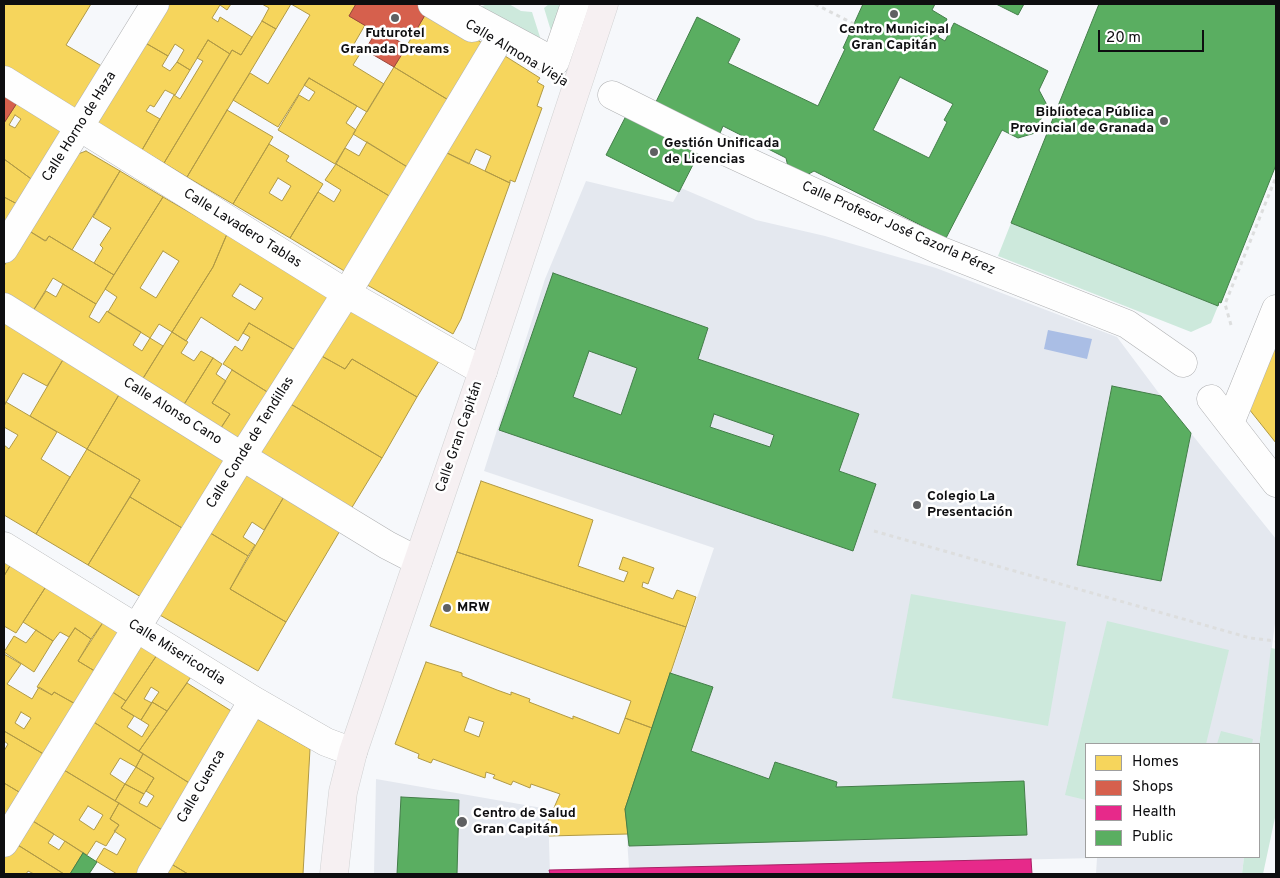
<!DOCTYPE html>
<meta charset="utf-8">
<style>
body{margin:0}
#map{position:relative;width:1280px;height:878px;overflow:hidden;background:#f6f8fb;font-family:Overpass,sans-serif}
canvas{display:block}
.frame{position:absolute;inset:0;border:5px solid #0e0e10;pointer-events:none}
.legend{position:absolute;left:1085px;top:743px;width:175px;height:115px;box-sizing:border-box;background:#fff;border:1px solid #9f9f9f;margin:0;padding:6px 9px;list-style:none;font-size:15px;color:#0e0e10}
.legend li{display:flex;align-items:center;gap:10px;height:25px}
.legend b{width:25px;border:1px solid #9f9f9f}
.scale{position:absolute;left:1098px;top:30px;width:106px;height:22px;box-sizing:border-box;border:2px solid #0e0e10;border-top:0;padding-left:6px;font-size:15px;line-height:18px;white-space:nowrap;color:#0e0e10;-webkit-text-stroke:4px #fff;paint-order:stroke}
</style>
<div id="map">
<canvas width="1280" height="878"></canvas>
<div class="frame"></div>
<ul class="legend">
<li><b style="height:14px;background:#f6d55c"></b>Homes</li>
<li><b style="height:14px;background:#d6604d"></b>Shops</li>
<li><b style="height:14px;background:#e7298a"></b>Health</li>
<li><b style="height:14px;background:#5aae61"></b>Public</li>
</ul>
<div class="scale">20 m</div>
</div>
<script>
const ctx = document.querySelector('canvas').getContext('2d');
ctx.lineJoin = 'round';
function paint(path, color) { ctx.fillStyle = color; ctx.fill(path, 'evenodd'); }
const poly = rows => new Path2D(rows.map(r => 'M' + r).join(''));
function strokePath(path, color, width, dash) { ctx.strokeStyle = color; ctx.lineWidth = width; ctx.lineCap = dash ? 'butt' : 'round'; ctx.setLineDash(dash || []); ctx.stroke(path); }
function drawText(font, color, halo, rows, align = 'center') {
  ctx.font = font + ' Overpass,sans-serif'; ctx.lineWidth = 5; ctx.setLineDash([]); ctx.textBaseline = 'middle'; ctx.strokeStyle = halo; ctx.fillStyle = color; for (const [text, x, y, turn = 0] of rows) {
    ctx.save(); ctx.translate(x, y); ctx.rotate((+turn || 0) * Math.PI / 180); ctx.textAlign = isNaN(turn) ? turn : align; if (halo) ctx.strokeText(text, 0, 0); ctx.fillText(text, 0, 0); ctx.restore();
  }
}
const built = poly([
 [586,181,673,202,681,188,756,220,825,236,936,268,1117,337,1161,396,1276,539,1276,616,1259,746,1086,744,1086,857,1244,857,1242,874,1096,874,1097,858,629,868,625,809,714,548,484,471,545,279],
 [376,779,548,809,550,874,374,874]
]);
const green = poly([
 [487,4,509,4,521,11,532,12,547,59,466,14],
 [549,4,575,4,558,54,544,8],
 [1011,223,1218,306,1211,323,1191,332,998,256],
 [911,594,1066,622,1048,726,892,698],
 [1107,621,1229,650,1206,744,1086,744,1086,800,1065,795],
 [1271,648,1276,649,1276,813,1263,874,1242,874,1244,857,1259,857,1259,746],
 [1221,731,1253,739,1252,744,1217,744]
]);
const water = poly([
 [1048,330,1092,339,1087,359,1044,349]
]);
const homes = poly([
 [4,4,91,4,66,45,105,68,77,113,4,68,4,4],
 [164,4,231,4,227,10,220,5,212,18,218,22,220,17,252,37,241,55,232,50,230,54,208,40,190,70,177,62,184,50,175,44,168,56,142,41,164,4],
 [262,4,291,4,276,29,262,21,269,8,262,4],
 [291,4,356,4,349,16,365,25,354,44,363,49,353,65,384,84,367,112,309,78,278,127,233,100,250,73,268,84,310,15,291,4],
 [428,10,484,44,450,101,394,67,428,10],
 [262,21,276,29,187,177,164,163,232,50,241,55,262,21],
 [208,40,230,54,164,163,142,150,174,95,180,99,203,61,197,58,208,40],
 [142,41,168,56,162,66,170,71,177,62,190,70,175,95,165,90,154,107,150,105,146,111,160,119,142,150,94,121,142,41],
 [505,56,540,78,537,82,544,86,537,106,542,108,515,182,510,180,510,183,485,171,491,156,476,149,469,164,441,150,505,56],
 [394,67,450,101,409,168,353,134,394,67],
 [309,78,357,106,346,123,356,130,335,164,278,130,299,95,309,101,315,92,304,85,309,78],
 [17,103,64,133,34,181,4,159,4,123,17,103],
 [15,115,21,119,15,128,9,125,15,115],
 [227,110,273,137,233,204,187,177,227,110],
 [367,142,409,168,391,197,336,164,345,148,359,156,367,142],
 [269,144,289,156,286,161,323,184,290,238,233,204,269,144],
 [278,178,291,186,282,201,269,193,278,178],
 [441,150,510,183,461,319,453,334,362,282,441,150],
 [86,151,120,171,72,250,49,236,45,241,26,229,70,157,86,151],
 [4,159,34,181,19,205,4,197,4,159],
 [336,164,391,197,346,272,290,238,318,192,334,202,341,190,325,180,336,164],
 [120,171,163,197,114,275,94,263,103,248,100,245,111,228,93,217,120,171],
 [4,197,19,205,4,229,4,197],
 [163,197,227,234,213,267,172,332,159,324,150,338,108,312,117,297,105,289,163,197],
 [163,251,179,261,156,298,140,288,163,251],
 [26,229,46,241,49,236,114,275,96,304,53,278,33,311,4,293,4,266,26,229],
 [227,234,330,295,295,350,249,323,238,341,201,317,186,341,172,332,213,267,227,234],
 [240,284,263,298,255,310,232,296,240,284],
 [63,284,96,304,89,317,99,323,107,311,141,332,133,345,142,351,150,338,163,346,142,380,33,311,46,291,56,297,63,284],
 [346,307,439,361,417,397,352,359,345,369,318,354,346,307],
 [4,321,64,358,47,386,23,373,4,406,4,321],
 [249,323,295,350,269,393,223,364,235,346,242,351,250,337,243,333,249,323],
 [1276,327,1276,443,1245,404,1276,327],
 [172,332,188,342,181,353,194,361,201,351,213,358,183,406,142,380,172,332],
 [318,354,345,369,352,359,417,397,382,458,289,403,318,354],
 [64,358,120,393,87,449,30,416,64,358],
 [213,358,222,364,216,374,226,381,212,403,230,414,218,432,183,406,213,358],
 [232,370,269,393,239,439,221,428,230,414,212,403,232,370],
 [120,393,227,457,182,528,130,497,140,480,87,449,120,393],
 [6,402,57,432,41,459,70,477,36,534,4,515,4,445,9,449,18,435,4,427,4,406,6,402],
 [289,403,382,458,351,509,258,455,289,403],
 [87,449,140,480,88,565,36,534,87,449],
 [245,471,285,495,264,530,252,522,243,537,255,545,248,556,207,531,245,471],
 [481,481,593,520,578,566,624,582,628,572,619,569,623,557,654,568,648,584,643,582,642,587,673,599,677,590,696,597,686,627,457,552,481,481],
 [285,495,341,529,286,622,230,589,285,495],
 [130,497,182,528,141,597,88,565,130,497],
 [207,531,248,556,230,589,286,622,258,671,158,614,207,531],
 [457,552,686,627,652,728,625,718,631,701,430,626,457,552],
 [4,559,11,564,4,576,4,559],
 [11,564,47,585,16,633,4,626,4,576,11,564],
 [47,585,104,621,91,639,75,628,69,637,60,632,53,641,23,622,47,585],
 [104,621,123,633,98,673,78,661,104,621],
 [75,628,91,639,78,661,98,673,79,706,54,692,52,695,37,687,75,628],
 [36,630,53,641,34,672,4,652,14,636,26,643,36,630],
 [140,639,159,652,126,701,108,689,140,639],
 [159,652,193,674,167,711,152,702,159,692,151,687,144,699,152,703,141,720,121,708,159,652],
 [4,654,21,664,7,684,32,699,39,687,52,695,54,692,79,706,47,756,4,731,4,654],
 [21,712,31,718,24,729,15,723,21,712],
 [426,662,462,673,462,676,497,690,511,695,511,692,530,699,529,702,573,719,573,716,619,734,625,718,652,728,625,809,628,834,549,836,548,809,553,810,560,794,531,784,530,788,513,781,511,785,493,778,495,775,486,772,485,778,433,759,431,763,418,758,419,754,395,744,426,662],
 [469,717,484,722,479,737,464,731,469,717],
 [187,683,236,714,194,786,139,751,187,683],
 [108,689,126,701,121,708,134,716,127,727,142,737,149,725,141,720,152,702,167,711,139,751,89,719,108,689],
 [252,716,310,749,303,874,188,874,168,862,252,716],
 [89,719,143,754,136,767,120,758,110,774,125,784,115,801,59,767,89,719],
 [4,731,47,756,24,795,4,783,4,751,8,744,4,741,4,731],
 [143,754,194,786,167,833,115,801,125,784,144,794,139,803,147,807,154,796,146,791,154,778,136,767,143,754],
 [59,767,119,803,110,819,119,825,106,846,96,841,87,855,28,818,59,767],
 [88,806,103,815,94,830,79,820,88,806],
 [136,767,154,778,144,794,125,784,136,767],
 [4,783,24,795,4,828,4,783],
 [119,803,167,833,144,874,117,874,96,861,104,848,117,855,126,839,114,831,119,825,110,819,119,803],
 [28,818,54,834,48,843,59,850,65,841,83,853,70,874,64,874,13,842,28,818],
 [13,842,64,874,34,874,28,871,26,874,4,874,4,857,13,842],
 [168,862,188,874,161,874,168,862]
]);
const shops = poly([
 [356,4,417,4,428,10,414,34,403,27,395,39,407,46,394,67,365,50,376,32,349,16,356,4],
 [4,95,17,103,4,123,4,95]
]);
const health = poly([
 [1031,859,1032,874,550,874,549,870,1031,859]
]);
const public = poly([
 [863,4,935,4,932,10,947,19,938,37,945,41,954,23,1048,71,1039,90,1047,105,1035,133,1018,138,1002,130,946,238,814,171,805,176,788,167,786,158,723,126,718,138,654,106,697,17,740,39,728,63,818,106,845,49,843,48,863,4],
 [900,77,953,104,944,120,947,122,929,158,873,130,900,77],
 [996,4,1024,4,1018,15,996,4],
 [1099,4,1276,4,1276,165,1221,303,1219,302,1218,306,1011,223,1099,4],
 [628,112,701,149,679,192,606,155,628,112],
 [553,273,708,328,698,359,859,414,839,471,876,484,853,551,499,430,553,273],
 [589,351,637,368,621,415,573,397,589,351],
 [714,414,774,435,770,447,710,427,714,414],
 [1112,386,1161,396,1191,433,1161,581,1077,565,1112,386],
 [670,673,713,687,691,751,769,779,775,762,837,782,836,787,1024,781,1027,835,629,846,625,809,670,673],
 [401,797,459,800,457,874,397,874,401,797],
 [83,853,97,862,89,874,70,874,83,853]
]);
const path = poly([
 [815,4,854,24],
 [1275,168,1276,168],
 [1231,325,1225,304,1276,177],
 [874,531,1250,638,1276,641]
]);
const minor = poly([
 [432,4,472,28],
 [464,4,460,11,555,62,575,4],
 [4,80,346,293,483,371],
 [612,95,714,146,939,250,1127,324,1183,363],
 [4,249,155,4],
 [4,307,251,462,387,545,418,561],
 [1211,399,1276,483],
 [1230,423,1276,309],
 [4,546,253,700,326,742,353,752],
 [4,843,238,463,354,281,497,43],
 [151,874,253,700]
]);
const major = poly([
 [334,874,343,792,353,752,483,371,604,4]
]);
const markers = [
 [894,14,5,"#5f6062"],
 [395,18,5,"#5f6062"],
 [1164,121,5,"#5f6062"],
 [654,152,5,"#5f6062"],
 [917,505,5,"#5f6062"],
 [447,608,5,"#5f6062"],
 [462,822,6,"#5f6062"]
];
const poiNames = [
 ["Centro Municipal",894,30,"center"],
 ["Gran Capitán",894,46,"center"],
 ["Futurotel",395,34,"center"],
 ["Granada Dreams",395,50,"center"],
 ["Biblioteca Pública",1154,113,"right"],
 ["Provincial de Granada",1154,129,"right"],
 ["Gestión Unificada",664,144],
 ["de Licencias",664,160],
 ["Colegio La",927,497],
 ["Presentación",927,513],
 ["MRW",457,608],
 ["Centro de Salud",473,814],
 ["Gran Capitán",473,830]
];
const streetNames = [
 ["Calle Almona Vieja",516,54,31],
 ["Calle Horno de Haza",80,127,-58],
 ["Calle Lavadero Tablas",242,229,32],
 ["Calle Profesor José Cazorla Pérez",898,229,24],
 ["Calle Alonso Cano",172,412,32],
 ["Calle Gran Capitán",460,437,-71],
 ["Calle Conde de Tendillas",251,443,-58],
 ["Calle Misericordia",176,653,32],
 ["Calle Cuenca",202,787,-60]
];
paint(built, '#e4e8ef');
paint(green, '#cde9dc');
paint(water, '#aabee5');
paint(homes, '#f6d55c');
strokePath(homes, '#b09945', 1);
paint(shops, '#d6604d');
strokePath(shops, '#9a473b', 1);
paint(health, '#e7298a');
strokePath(health, '#a62165', 1);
paint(public, '#5aae61');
strokePath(public, '#437e49', 1);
strokePath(minor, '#afb0b2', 29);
strokePath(major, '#d0d1d2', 29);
strokePath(path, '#dddede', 3, [4, 4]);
strokePath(minor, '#fefefe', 28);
strokePath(major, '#f6f0f2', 28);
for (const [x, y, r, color] of markers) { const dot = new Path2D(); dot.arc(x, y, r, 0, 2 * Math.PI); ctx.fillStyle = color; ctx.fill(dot); strokePath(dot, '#fff', 2); }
drawText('bold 14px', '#0e0e10', '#fff', poiNames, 'left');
drawText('14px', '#0e0e10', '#fff', streetNames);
</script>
